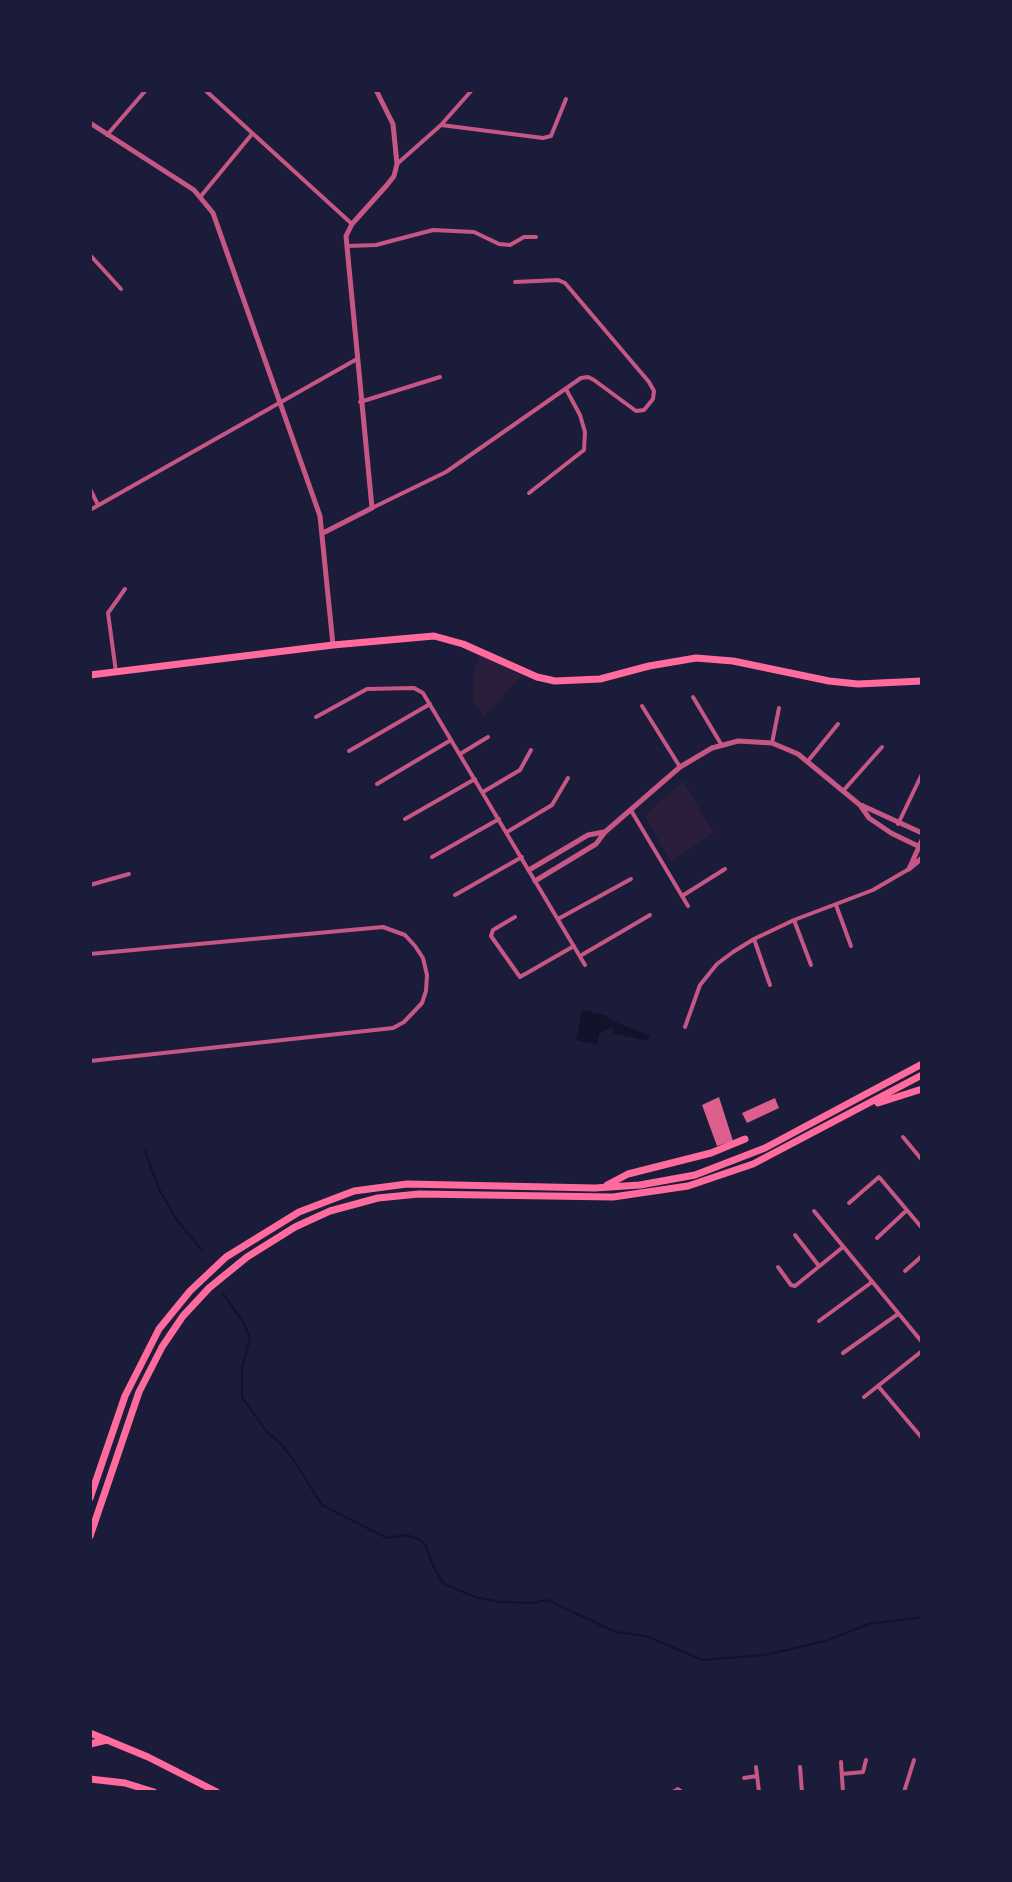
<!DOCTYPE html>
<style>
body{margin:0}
#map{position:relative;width:1012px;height:1882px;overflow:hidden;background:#1b1b3a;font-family:Karla,sans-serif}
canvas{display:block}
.frame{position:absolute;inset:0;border:92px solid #1b1b3a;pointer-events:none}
</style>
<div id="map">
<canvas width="1012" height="1882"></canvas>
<div class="frame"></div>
</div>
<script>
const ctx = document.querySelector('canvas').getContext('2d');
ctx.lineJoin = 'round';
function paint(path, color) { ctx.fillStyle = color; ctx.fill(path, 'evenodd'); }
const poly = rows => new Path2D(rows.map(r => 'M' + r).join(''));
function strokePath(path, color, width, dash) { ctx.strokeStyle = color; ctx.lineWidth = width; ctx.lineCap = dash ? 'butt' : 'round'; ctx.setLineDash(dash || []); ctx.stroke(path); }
const green = poly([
 [480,654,522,676,484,716,473,703,474,669],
 [683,781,714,833,670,861,645,816]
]);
const water = poly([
 [582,1010,605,1015,613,1021,650,1036,647,1041,613,1033,612,1027,599,1034,597,1045,576,1040]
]);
const stream = poly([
 [145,1151,159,1189,177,1220,201,1249],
 [222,1292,244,1324,250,1338,242,1368,242,1397,266,1431,281,1444,293,1459,322,1505,387,1538,406,1535,418,1539,425,1544,434,1568,444,1584,475,1597,500,1602,532,1603,547,1600,616,1632,646,1636,702,1660,765,1655,825,1641,869,1624,922,1617]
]);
const building = poly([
 [719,1097,733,1141,717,1146,702,1105],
 [775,1098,779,1108,747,1123,742,1113]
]);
const minor = poly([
 [205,90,352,224],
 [441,125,543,138,551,136,566,99],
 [107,135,146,90],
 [397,164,441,125,472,90],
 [201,196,252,134],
 [347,246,376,245,433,230,474,232,499,244,510,245,524,237,536,237],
 [90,255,121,289],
 [360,402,440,377],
 [90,489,98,505],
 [529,493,584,450,585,432,580,415,566,389],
 [372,508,446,472,581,378,588,377,594,380,636,411,644,410,653,399,654,391,649,382,565,283,558,280,515,282],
 [90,510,357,359],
 [116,672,108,613,125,589],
 [693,697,721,744],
 [642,706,680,767],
 [316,717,367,689,414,688,423,693,585,965],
 [772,743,779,708],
 [349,751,430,704],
 [460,754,488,737],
 [808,761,838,724],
 [377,784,451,740],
 [843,791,882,747],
 [483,792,520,770,531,750],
 [632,812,688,906],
 [405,819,475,779],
 [898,824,921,776],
 [507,832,552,805,568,778],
 [432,857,499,819],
 [90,885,129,874],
 [455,895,522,857],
 [682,896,725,869],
 [836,905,851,946],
 [515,917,493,930,491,936,520,977,574,946],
 [558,919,631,879],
 [794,920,811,965],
 [754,939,770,985],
 [90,954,383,927,405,935,415,946,423,958,427,975,426,991,422,1003,404,1022,393,1028,90,1061],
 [580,956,650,915],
 [685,1027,700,985,717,964,733,952,754,939,794,920,873,890,909,869],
 [903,1137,922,1160],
 [849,1203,879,1177,922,1228],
 [814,1211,922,1342],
 [795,1235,819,1266],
 [877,1238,907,1210],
 [778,1267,791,1285,795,1286,843,1247],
 [905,1271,922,1256],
 [819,1321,872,1282],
 [843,1353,898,1314],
 [878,1386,922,1438],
 [864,1397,922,1351],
 [841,1762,843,1792],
 [756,1767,759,1792],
 [800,1767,802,1792],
 [842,1774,863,1772,866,1760],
 [744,1778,757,1776],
 [673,1792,678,1789,682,1792],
 [904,1792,914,1760]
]);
const tertiary = poly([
 [90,123,194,190,213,213,320,516,333,645],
 [323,533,372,508,346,236,352,224,387,185,394,176,397,164,393,124,376,90],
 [861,805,922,833],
 [910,868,922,858],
 [909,869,922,840],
 [529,870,588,835,604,832],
 [535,881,596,844,605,832,680,767,712,748,738,741,772,743,798,754,860,805,869,818,891,833,922,848]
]);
const primary = poly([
 [90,675,333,645,434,636,463,644,537,677,555,681,600,679,649,666,696,658,733,661,829,681,858,684,922,681],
 [90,1744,107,1740,148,1757,217,1792],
 [90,1779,125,1783,154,1792]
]);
const trunk = poly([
 [878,1103,922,1089],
 [607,1185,628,1174,711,1153,745,1139],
 [90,1498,125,1396,159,1329,190,1291,226,1257,299,1212,354,1191,407,1184,595,1188,640,1185,695,1175,765,1148,922,1064],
 [90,1536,139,1392,162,1347,183,1316,209,1288,247,1257,295,1227,330,1211,378,1198,419,1194,613,1197,688,1186,753,1164,922,1075],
 [90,1733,107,1740]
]);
paint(green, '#2a1e3b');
paint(water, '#12122b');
strokePath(stream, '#12122b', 2);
paint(building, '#dd5f8e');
strokePath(minor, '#c65784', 4);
strokePath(tertiary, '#c65784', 5);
strokePath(primary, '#ff6b9d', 7);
strokePath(trunk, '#ff6b9d', 7);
</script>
